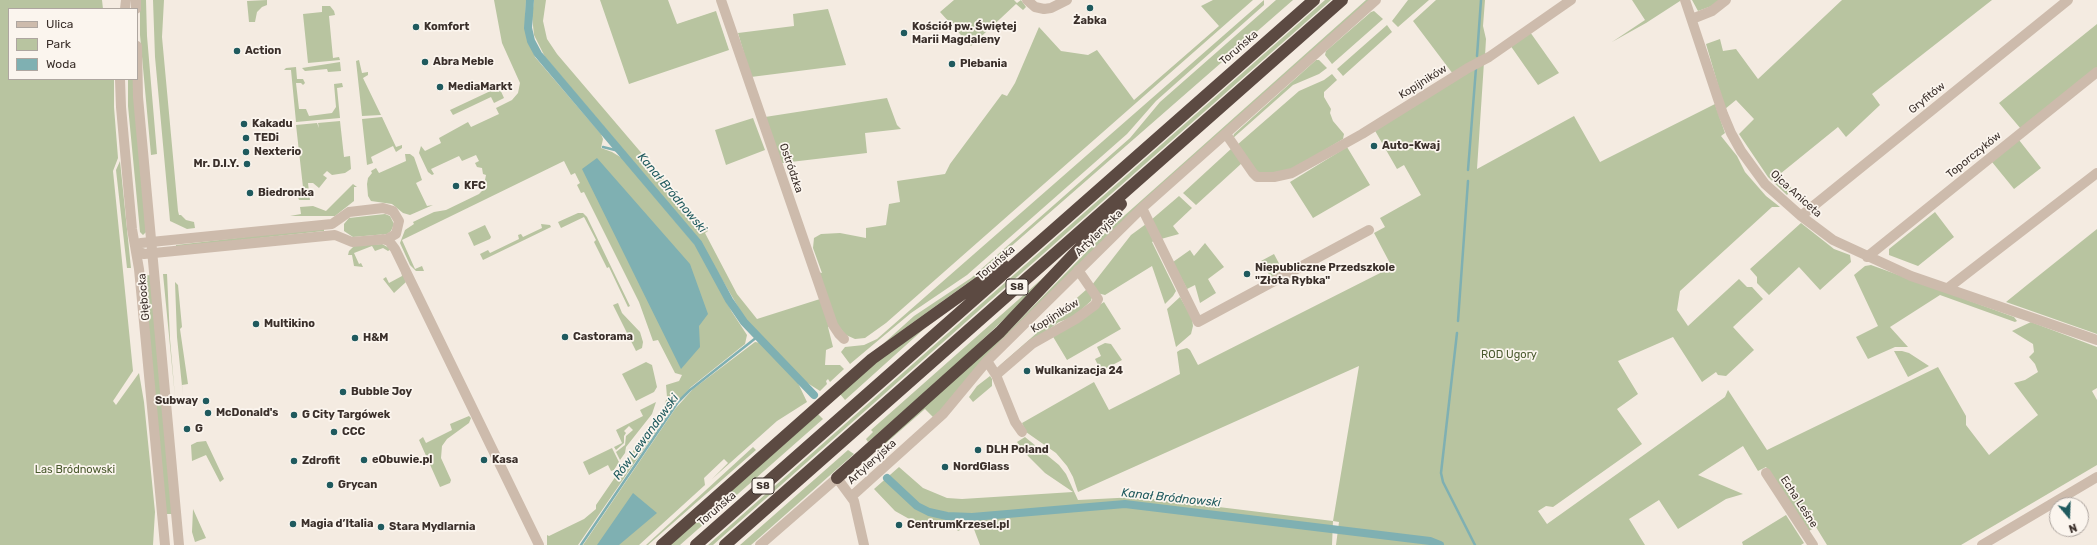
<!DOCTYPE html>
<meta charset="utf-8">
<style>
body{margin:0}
#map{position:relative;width:2097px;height:545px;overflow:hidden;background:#f4ebe1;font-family:Rubik,sans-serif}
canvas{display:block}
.legend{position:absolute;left:8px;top:8px;width:130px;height:72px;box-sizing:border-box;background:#fbf5ee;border:1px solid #aea6a0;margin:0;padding:5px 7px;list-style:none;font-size:12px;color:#3b302b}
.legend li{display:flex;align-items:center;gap:8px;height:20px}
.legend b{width:20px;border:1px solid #aea6a0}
.north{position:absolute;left:2049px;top:497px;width:40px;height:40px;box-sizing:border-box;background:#fbf5ee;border:1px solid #aea6a0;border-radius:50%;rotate:161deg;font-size:11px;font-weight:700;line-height:16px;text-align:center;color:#3b302b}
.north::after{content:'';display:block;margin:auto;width:14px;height:18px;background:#1f5a5e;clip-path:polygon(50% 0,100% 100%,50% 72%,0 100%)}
</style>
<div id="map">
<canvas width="2097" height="545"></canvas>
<ul class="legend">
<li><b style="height:5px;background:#cdbbac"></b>Ulica</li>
<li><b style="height:11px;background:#b8c4a0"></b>Park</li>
<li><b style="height:11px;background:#7fb0b2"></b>Woda</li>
</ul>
<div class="north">N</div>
</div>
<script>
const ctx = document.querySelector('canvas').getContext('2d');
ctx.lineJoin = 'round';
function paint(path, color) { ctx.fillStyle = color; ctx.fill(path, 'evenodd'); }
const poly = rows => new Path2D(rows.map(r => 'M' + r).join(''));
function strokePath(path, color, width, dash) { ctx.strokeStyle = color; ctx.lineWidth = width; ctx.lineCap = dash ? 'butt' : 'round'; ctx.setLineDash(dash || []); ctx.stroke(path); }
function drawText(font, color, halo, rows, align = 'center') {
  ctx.font = font + ' Rubik,sans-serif'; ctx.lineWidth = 3.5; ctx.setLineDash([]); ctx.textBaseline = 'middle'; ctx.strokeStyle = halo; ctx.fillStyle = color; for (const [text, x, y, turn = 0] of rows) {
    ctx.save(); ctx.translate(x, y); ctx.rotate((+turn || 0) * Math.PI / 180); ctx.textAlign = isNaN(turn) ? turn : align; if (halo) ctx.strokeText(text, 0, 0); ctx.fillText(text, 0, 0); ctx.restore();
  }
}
const green = poly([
 [0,0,102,0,103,9,9,9,9,79,114,79,114,107,118,158,113,171,133,371,113,401,116,405,139,373,144,402,155,512,153,545,0,545],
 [140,0,146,0,147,36,157,154,151,155,140,35],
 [153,0,164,0,162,37,178,211,179,215,181,215,186,220,194,222,195,228,187,229,170,221,155,57],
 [267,0,267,5,262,7,257,12,255,22,249,22,247,1],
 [494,0,526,0,525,28,535,57,601,134,603,139,601,148,612,152,622,158,696,246,732,312,747,335,745,344,691,387,673,407,578,545,547,545,547,535,549,536,584,519,596,509,596,505,664,406,667,397,666,385,679,381,682,375,675,373,658,340,653,341,639,302,584,192,581,193,577,185,580,183,575,173,571,175,564,161,402,240,415,269,422,266,424,271,416,271,410,265,400,243,405,230,414,224,413,222,434,212,446,210,479,194,483,190,486,175,483,174,482,168,477,167,475,163,479,161,476,155,462,161,459,156,431,169,434,174,432,175,428,172,419,153,421,146,425,151,441,143,439,138,468,122,471,127,499,114,496,108,512,100,518,93,520,83,502,43],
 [534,0,546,0,543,21,547,39,557,54,708,231,705,233,737,294,757,319,820,299,830,326,828,327,833,347,826,350,825,365,840,365,844,369,830,382,828,379,826,381,827,384,820,391,801,379,747,322,697,237,545,57,534,35,532,16],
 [600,0,668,0,677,24,716,11,729,50,629,84],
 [954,0,1014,0,1017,3,1021,0,1026,7,1023,10,1016,4,971,46,940,12],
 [1213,0,1253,0,886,323,865,338,855,339,846,335,838,326,818,272,822,273,813,248,814,238,821,234,840,233,866,238,866,228,886,225,889,204,900,202,897,181,945,174,950,164,1002,94,1007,96,1015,83,1039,27,1061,51,1088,55,1097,50,1134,100,1219,26,1201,6],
 [1264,0,1264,5,1156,101,1127,134,967,275,911,313,850,364,841,352,845,347,864,345,877,339],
 [1276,0,1293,0,976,277,883,344,914,316,971,278,1130,138,1160,102],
 [1325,0,1331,0,713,545,708,545],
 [1366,0,1372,0,1135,210,934,418,925,409,877,451,884,442,1006,331,1008,332,1106,232],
 [1408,0,1429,0,1398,27,1392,21],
 [1436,0,1485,0,1483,26,1486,39,1485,56,1453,74,1413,21],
 [1632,0,1680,0,1680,1,1646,23,1612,42,1645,20],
 [1692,0,1719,0,1712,6,1698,11],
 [1842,0,1992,0,1872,94,1880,105,1846,137,1838,127,1780,174,1792,189,1787,195,1768,177,1739,134,1754,119,1736,100,1725,109,1706,44,1720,39,1723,51,1736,49,1758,79],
 [322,6,330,6,334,11,335,15,329,16,333,58,339,57,340,60,308,63,303,14,322,12],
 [828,9,846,65,751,77,738,33,794,26,793,14],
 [1374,11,1383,19,1332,64,1325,55,1326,51,1371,12],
 [2097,24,2097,69,2021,129,1999,103],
 [1387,25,1392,32,1343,76,1337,69],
 [1530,32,1559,73,1538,85,1510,45],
 [359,60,362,73,368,72,368,75,363,78,381,115,362,116,356,61],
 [1316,60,1319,60,1327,68,1319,74,1293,85,1232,139,1234,134],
 [340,62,341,71,328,72,327,69,305,71,302,68],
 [1484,62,1477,169,1574,116,1600,162,1715,104,1725,133,1721,136,1737,156,1745,172,1766,196,1780,207,1772,207,1680,291,1677,310,1688,326,1739,279,1747,287,1752,287,1763,299,1733,327,1754,350,1726,376,1718,375,1716,372,1702,382,1673,337,1618,361,1638,394,1617,409,1642,444,1553,507,1546,506,1538,511,1547,524,1725,397,1728,390,1767,450,1938,367,1966,416,1966,425,1989,455,2038,415,2014,383,2025,380,2038,372,2035,364,2029,357,2034,352,2033,344,2012,331,2031,322,2097,347,2097,388,2092,391,2097,400,2097,465,1961,545,1827,545,1816,527,1807,532,1766,467,1758,471,1743,446,1698,475,1743,494,1726,499,1678,529,1659,500,1629,519,1645,545,1336,545,1339,522,1333,521,1332,545,980,545,972,524,958,531,954,526,944,530,920,525,895,511,874,489,899,467,923,488,947,498,962,499,1073,492,1045,473,1028,456,1017,442,1025,437,1059,465,1066,474,1078,500,1137,497,1333,521,1359,366,1078,492,1073,477,1067,466,1056,453,1026,432,1022,423,1094,382,1109,410,1180,374,1177,352,1180,350,1187,348,1190,350,1198,365,1392,267,1374,233,1385,227,1380,218,1421,195,1404,165,1397,169,1374,129],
 [296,67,297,79,303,79,305,83,303,85,301,83,296,83,299,109,306,109,309,116,332,113,336,107,334,84,342,83,343,87,337,88,340,118,296,122,291,70,284,70,286,68],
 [1332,74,1337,80,1324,92,1324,97,1331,109,1330,113,1333,121,1344,134,1343,139,1293,169,1265,174,1255,171,1237,145,1299,91,1324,80],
 [128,79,133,79,146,232,143,235,140,232,128,106],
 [499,87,504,98,494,103,491,97,453,115,450,110],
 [887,98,897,125,901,129,865,133,867,153,782,163,765,117],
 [382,117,396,147,402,145,402,148,396,152,393,146,371,157,373,163,367,165,362,119],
 [753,118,765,150,726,165,715,130],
 [340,121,344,157,350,156,351,169,345,173,332,175,327,171,323,175,327,178,319,188,313,183,308,183,310,200,299,200,298,197,304,196,296,125,317,123,319,128,318,123],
 [2019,140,2041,168,2014,189,1992,162],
 [1347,147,1370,185,1313,218,1290,182],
 [1232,148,1242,163,1196,205,1183,193],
 [405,154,410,154,414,157,422,180,416,183,427,206,433,205,410,215,403,213,392,204,371,201,368,196,367,184,368,178,372,173,371,171,376,168,379,173,406,161],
 [120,161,131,268,127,268,116,170],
 [353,184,357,187,354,187,354,201,335,216,290,216,301,214,300,207,313,206,326,211],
 [1179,196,1192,208,1173,226,1179,234,1161,239,1151,220],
 [1935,212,1954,237,1918,266,1889,255,1889,249],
 [578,213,583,213,587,217,630,306,628,307,609,267,607,268,594,242,596,240,584,217,561,228,558,222],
 [385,214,390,216,394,224,391,231,387,234,353,237,344,231,344,224,349,218],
 [1801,223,1834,249,1850,255,1851,262,1820,290,1799,267,1769,295,1757,283,1757,277,1750,269],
 [541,224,550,225,551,227,483,260,480,254,488,250,490,253,519,239,518,235,521,234,523,237,542,228],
 [1146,224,1154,241,1152,242,1176,291,1173,296,1165,304,1152,266,1105,295,1097,293,1092,285,1131,235],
 [485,225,491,237,490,239,474,246,468,233],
 [324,228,324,231,176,247,176,245],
 [2097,229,2097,334,2006,302,2027,285],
 [1205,243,1224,267,1208,279,1216,293,1200,303,1195,285,1187,289,1173,262,1190,250,1194,256],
 [382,244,391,249,388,251,383,248,375,251,372,246,354,253,359,264,361,263,363,267,354,266,352,255,348,255,349,251,354,246],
 [1274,254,1283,271,1271,278,1261,261],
 [1061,262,1016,308,948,372,868,442,866,439,873,432,871,430],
 [1871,265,2014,317,2017,321,2015,322,1940,295,1890,327,1908,347,1895,347,1868,359,1856,337,1878,326,1854,275,1865,266],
 [401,270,406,282,394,293,383,279,386,277,389,283,402,276],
 [163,274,167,274,170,339,175,397],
 [150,275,172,514,166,514,144,276],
 [175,282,178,285,182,327,180,329,188,384,182,385,183,396,177,337],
 [1087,289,1092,297,1091,301,1073,317,1059,322,998,367],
 [1180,297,1192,318,1193,326,1191,334,1176,347,1167,309],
 [1104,302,1121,329,1067,360,1052,335],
 [618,303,622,313,640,332,643,342,642,348,636,351,613,305],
 [925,328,845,400,840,394,879,360],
 [755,342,761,343,798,383,807,402,777,421,712,479,728,463,724,459,704,478,705,485,639,545,583,545,675,409,693,389],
 [1105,343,1111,344,1122,360,1101,371,1095,359,1101,356,1097,347],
 [1894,351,1902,351,1909,353,1929,366,1908,377],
 [646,362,652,365,657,387,654,392,636,401,622,374],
 [990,376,992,379,992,386,973,402,969,397,977,386],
 [656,402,652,414,626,447,625,453,620,460,616,452,625,445,626,436,633,430,629,426,624,431,626,433,624,436,624,443,616,450,614,447,622,443,616,430,643,416,640,410],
 [818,414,823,419,680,545,670,545],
 [469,416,471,418,469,423,447,439,442,446,441,458,451,480,450,483,440,487,419,440,423,437,426,443,452,430,450,424],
 [206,441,224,479,220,482,206,455,192,461,191,445,197,442],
 [753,447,756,450,648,545,646,545],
 [612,448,619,462,614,470,611,471,608,465,589,475,583,462],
 [848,450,854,454,751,545,740,545],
 [193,509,206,538,195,542,192,532],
 [1786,515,1804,543,1801,545,1743,545,1742,542]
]);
const water = poly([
 [597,158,690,264,708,314,699,326,700,347,681,369,582,169],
 [633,493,657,513,619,545,597,545]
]);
const stream = poly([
 [1477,56,1481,0],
 [603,147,615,150,624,155],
 [1468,170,1476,68],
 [1458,321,1468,181],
 [1457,333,1441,473,1443,482,1475,545],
 [581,545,678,402,690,390,757,337]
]);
const canal = poly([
 [530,0,528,28,531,41,538,54,698,243,729,300,744,322,814,395],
 [887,478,917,506,929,512,947,516,972,517,1125,504,1430,541,1440,545]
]);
const minor = poly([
 [721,0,833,325,839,334,844,339],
 [1027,0,1035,7,1044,9,1051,8,1067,0],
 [1685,0,1723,114,1731,133,1741,151,1765,184,1801,216,1833,240,1911,276,2097,340],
 [125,9,126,0],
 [136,9,136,0],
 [1692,19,1712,11,1726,0],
 [137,46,138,97,179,545],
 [120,79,121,107,132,229,139,269,165,545],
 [1226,134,1253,173,1257,177,1274,177,1292,173,1362,134,1468,68,1489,57,1571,0],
 [383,208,393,211,399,221,396,234,387,239,352,242,335,235,144,254,136,250,137,246,141,243,332,224,349,212,383,208],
 [1142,208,1198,322,1369,230],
 [1801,216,2068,0],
 [383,239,389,241,395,249,539,545],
 [1867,257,2097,72],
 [1948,288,2097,173],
 [987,361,996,375,1015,422,1022,432],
 [996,375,1032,344,1076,319,1095,305,1098,299,1078,270],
 [1766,473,1813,545],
 [852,496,943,414,987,361,1142,208,1376,0],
 [760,545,837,478,854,501,864,545],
 [1982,545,2097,477]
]);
const highway = poly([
 [837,478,1000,332,1121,204],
 [662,545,872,359,1003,265],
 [696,545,1314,0],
 [725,545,1342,0]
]);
const markers = [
 [1090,8,4,"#1f5a5e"],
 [416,27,4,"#1f5a5e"],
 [904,33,4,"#1f5a5e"],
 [237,51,4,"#1f5a5e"],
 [425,62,4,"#1f5a5e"],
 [952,64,4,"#1f5a5e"],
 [440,87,4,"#1f5a5e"],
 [244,124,4,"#1f5a5e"],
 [246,138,4,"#1f5a5e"],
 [1374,146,4,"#1f5a5e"],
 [246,152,4,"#1f5a5e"],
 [247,164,4,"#1f5a5e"],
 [456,186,4,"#1f5a5e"],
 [250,193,4,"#1f5a5e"],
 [1247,274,4,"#1f5a5e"],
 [256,324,4,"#1f5a5e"],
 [565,337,4,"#1f5a5e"],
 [355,338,4,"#1f5a5e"],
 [1027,371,4,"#1f5a5e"],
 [343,392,4,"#1f5a5e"],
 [206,401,4,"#1f5a5e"],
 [208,413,4,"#1f5a5e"],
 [294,415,4,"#1f5a5e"],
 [187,429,4,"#1f5a5e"],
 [334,432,4,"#1f5a5e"],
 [978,450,4,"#1f5a5e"],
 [364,460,4,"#1f5a5e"],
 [484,460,4,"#1f5a5e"],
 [294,461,4,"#1f5a5e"],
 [945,467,4,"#1f5a5e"],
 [330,485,4,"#1f5a5e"],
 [293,524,4,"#1f5a5e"],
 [899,525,4,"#1f5a5e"],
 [381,527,4,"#1f5a5e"]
];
const shields = [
 [1017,287,22],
 [763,486,22]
];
const shieldNames = [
 ["S8",1017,287],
 ["S8",763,486]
];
const poiNames = [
 ["Żabka",1090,21,"center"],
 ["Komfort",424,27],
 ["Kościół pw. Świętej",912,27],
 ["Marii Magdaleny",912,40],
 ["Action",245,51],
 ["Abra Meble",433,62],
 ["Plebania",960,64],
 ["MediaMarkt",448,87],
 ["Kakadu",252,124],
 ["TEDi",254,138],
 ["Auto-Kwaj",1382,146],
 ["Nexterio",254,152],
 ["Mr. D.I.Y.",239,164,"right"],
 ["KFC",464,186],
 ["Biedronka",258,193],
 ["Niepubliczne Przedszkole",1255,268],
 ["\"Złota Rybka\"",1255,281],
 ["Multikino",264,324],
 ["Castorama",573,337],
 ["H&M",363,338],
 ["Wulkanizacja 24",1035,371],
 ["Bubble Joy",351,392],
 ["Subway",198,401,"right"],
 ["McDonald's",216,413],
 ["G City Targówek",302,415],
 ["G",195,429],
 ["CCC",342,432],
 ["DLH Poland",986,450],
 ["eObuwie.pl",372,460],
 ["Kasa",492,460],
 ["Zdrofit",302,461],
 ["NordGlass",953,467],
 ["Grycan",338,485],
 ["Magia d’Italia",301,524],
 ["CentrumKrzesel.pl",907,525],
 ["Stara Mydlarnia",389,527]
];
const streetNames = [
 ["Toruńska",1239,48,-41],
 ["Kopijników",1423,82,-32],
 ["Gryfitów",1927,98,-39],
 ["Toporczyków",1974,155,-39],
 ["Ostródzka",791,168,71],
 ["Ojca Aniceta",1796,194,42],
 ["Artyleryjska",1099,233,-44],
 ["Toruńska",996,263,-41],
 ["Głębocka",144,297,-95],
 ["Kopijników",1055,316,-32],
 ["Artyleryjska",872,462,-42],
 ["Echa Leśne",1799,502,57],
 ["Toruńska",717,509,-41]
];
const parkNames = [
 ["ROD Ugory",1509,355],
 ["Las Bródnowski",75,470]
];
const waterNames = [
 ["Kanał Bródnowski",672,193,50],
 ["Rów Lewandowski",646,437,-54],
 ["Kanał Bródnowski",1171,498,6]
];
paint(green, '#b8c4a0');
paint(water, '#7fb0b2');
strokePath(stream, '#7fb0b2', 2.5);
strokePath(canal, '#7fb0b2', 8);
strokePath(minor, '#cdbbac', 10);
strokePath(highway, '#5c4a42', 12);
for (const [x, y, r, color] of markers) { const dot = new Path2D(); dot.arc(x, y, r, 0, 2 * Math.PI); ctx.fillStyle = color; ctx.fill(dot); strokePath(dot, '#fbf5ee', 1.5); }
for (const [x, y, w] of shields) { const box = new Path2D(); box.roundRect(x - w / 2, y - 8, w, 16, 3); ctx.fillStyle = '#fbf5ee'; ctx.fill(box); strokePath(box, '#3b302b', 1); }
drawText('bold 10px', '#3b302b', null, shieldNames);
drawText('bold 11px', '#3b302b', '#fbf5ee', poiNames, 'left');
drawText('11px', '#3b302b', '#fbf5ee', streetNames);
drawText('11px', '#4a5a2e', '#fbf5ee', parkNames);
drawText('italic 12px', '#1f5a5e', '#fbf5ee', waterNames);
</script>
